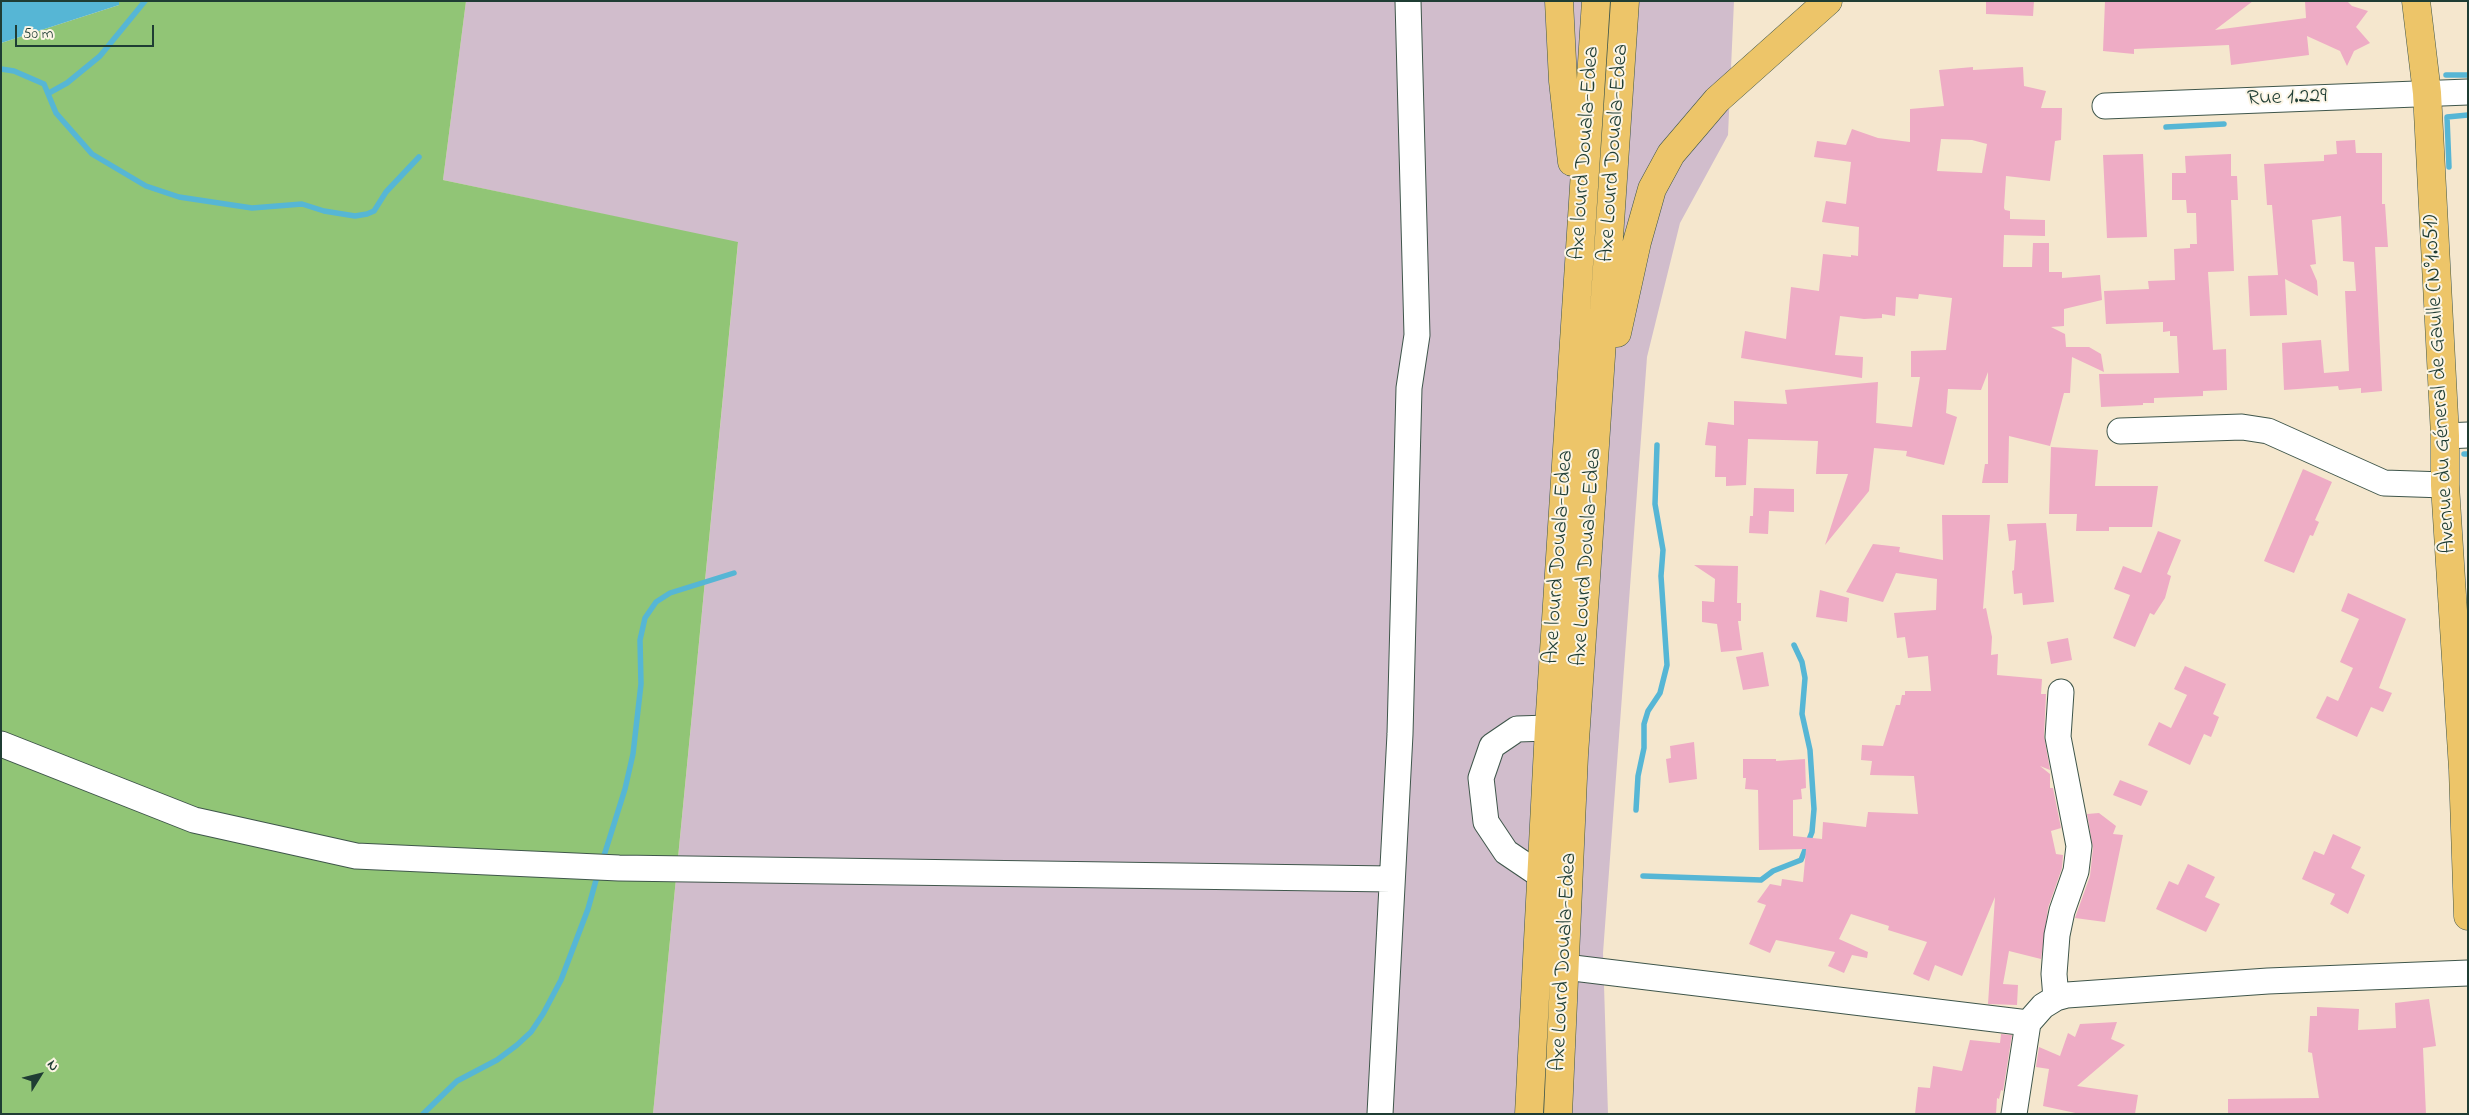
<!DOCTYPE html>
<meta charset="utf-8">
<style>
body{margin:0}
#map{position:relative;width:2469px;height:1115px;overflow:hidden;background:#f5e7ce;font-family:"Indie Flower",sans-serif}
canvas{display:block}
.frame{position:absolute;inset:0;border:2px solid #1f3d34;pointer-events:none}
.north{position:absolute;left:15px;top:1050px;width:50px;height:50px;-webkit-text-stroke:4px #fcf5e5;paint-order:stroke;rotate:54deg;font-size:14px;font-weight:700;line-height:20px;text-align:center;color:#1f3d34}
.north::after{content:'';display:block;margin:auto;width:18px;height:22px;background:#1f3d34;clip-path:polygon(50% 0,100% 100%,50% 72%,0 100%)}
.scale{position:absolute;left:15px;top:25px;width:139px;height:22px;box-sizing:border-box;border:2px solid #1f3d34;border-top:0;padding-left:6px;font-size:15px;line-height:18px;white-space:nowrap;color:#1f3d34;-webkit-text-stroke:4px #fcf5e5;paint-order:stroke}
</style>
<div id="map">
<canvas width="2469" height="1115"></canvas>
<div class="frame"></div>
<div class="north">N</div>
<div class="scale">50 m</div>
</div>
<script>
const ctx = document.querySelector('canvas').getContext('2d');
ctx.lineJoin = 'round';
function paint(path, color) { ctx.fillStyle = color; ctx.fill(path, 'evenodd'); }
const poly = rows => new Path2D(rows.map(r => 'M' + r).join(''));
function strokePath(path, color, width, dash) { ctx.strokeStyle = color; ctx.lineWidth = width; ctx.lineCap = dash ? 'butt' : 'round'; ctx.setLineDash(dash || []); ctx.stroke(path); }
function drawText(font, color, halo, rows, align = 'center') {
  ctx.font = font + ' "Indie Flower",sans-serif'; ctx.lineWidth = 4; ctx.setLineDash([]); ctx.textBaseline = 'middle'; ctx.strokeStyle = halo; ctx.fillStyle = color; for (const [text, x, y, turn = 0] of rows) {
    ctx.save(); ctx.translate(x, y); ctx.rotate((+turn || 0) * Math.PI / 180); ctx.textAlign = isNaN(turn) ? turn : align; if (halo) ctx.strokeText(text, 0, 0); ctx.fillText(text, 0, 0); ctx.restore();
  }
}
const industrial = poly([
 [466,1,1734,1,1728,135,1680,223,1647,357,1603,953,1608,1114,653,1114,738,243,443,180]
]);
const green = poly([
 [119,1,466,1,443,180,738,242,653,1114,1,1114,1,43,119,5]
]);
const water = poly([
 [1,1,119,1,119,5,1,43]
]);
const stream = poly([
 [1,69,14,71,44,84,56,113,92,154,146,186,179,197,252,208,302,204,324,211,355,216,367,214,374,211,386,192,419,157],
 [2446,75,2468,75],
 [49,93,67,83,100,56,145,1],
 [2166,127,2224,124],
 [2449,167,2447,117,2468,115],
 [2464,454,2468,454],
 [1636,810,1638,776,1644,748,1644,724,1648,711,1660,693,1667,665,1661,576,1663,550,1655,504,1657,445],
 [602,862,625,789,633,754,641,684,640,640,645,618,656,602,670,593,734,573],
 [1643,876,1761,880,1773,871,1801,860,1812,832,1814,809,1810,750,1802,714,1805,678,1802,662,1794,645],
 [423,1114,457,1081,497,1060,517,1045,531,1032,543,1014,561,980,588,909,598,873]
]);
const building = poly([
 [1986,1,2034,1,2033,16,1986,14],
 [2105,1,2253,1,2215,30,2306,18,2305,1,2347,1,2352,6,2368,11,2356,27,2370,43,2354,51,2347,66,2340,51,2307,36,2309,55,2231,65,2229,45,2134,49,2134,54,2103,51],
 [1973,67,1973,70,2023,67,2024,86,2046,91,2041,108,2062,108,2061,140,2055,141,2050,181,2006,176,2004,208,2005,210,2010,211,2010,219,2045,220,2045,236,2004,235,2003,267,2032,267,2033,243,2049,243,2049,272,2062,272,2062,278,2100,275,2102,300,2064,309,2064,326,2051,327,2065,334,2066,347,2089,347,2101,354,2104,372,2072,357,2070,393,2064,393,2050,446,2009,436,2008,483,1982,483,1985,464,1988,464,1988,372,1981,390,1948,389,1946,413,1957,417,1944,465,1906,456,1907,451,1874,448,1869,491,1825,545,1848,474,1816,474,1818,441,1748,439,1746,485,1726,486,1726,477,1715,477,1716,446,1705,445,1708,422,1734,425,1734,401,1787,404,1785,390,1878,382,1876,423,1912,427,1920,377,1911,377,1911,351,1946,350,1952,298,1919,294,1918,299,1896,297,1895,316,1882,314,1882,318,1864,319,1840,316,1835,355,1863,357,1862,378,1741,358,1745,331,1786,339,1791,287,1819,291,1823,254,1851,257,1851,255,1858,256,1859,227,1822,222,1826,201,1846,204,1851,162,1814,157,1817,141,1846,145,1852,129,1878,138,1910,142,1910,109,1944,106,1939,70],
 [1941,139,1972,140,1987,144,1982,173,1937,171],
 [2355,140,2356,153,2382,153,2382,204,2385,204,2388,247,2375,247,2382,391,2361,393,2361,388,2339,390,2338,386,2284,390,2282,343,2321,340,2324,373,2349,371,2345,291,2356,291,2354,262,2343,261,2341,216,2312,220,2316,264,2310,265,2317,281,2318,296,2285,279,2287,315,2250,316,2248,276,2278,275,2272,205,2267,205,2264,164,2324,161,2324,155,2337,154,2336,141],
 [2143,154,2147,237,2107,238,2103,155],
 [2231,154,2231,176,2237,176,2238,200,2231,200,2234,271,2208,272,2213,350,2226,349,2227,390,2203,391,2203,396,2154,398,2154,403,2143,403,2143,405,2101,407,2099,374,2179,373,2177,336,2170,336,2170,331,2163,332,2163,322,2106,324,2104,291,2149,289,2148,281,2175,280,2174,249,2190,248,2190,244,2197,244,2196,213,2187,213,2186,200,2172,200,2172,173,2186,173,2185,156],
 [2051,447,2098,450,2095,486,2158,486,2152,527,2109,527,2109,531,2076,531,2077,514,2049,514],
 [2303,469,2332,482,2315,520,2319,522,2313,536,2310,535,2294,573,2264,561],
 [1754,488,1794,489,1794,512,1769,511,1768,534,1749,533,1750,516,1753,516],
 [1942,515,1990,515,1983,609,1986,608,1992,637,1991,655,1998,654,1997,675,2042,679,2041,694,2046,694,2044,736,2050,770,2040,766,2050,774,2050,788,2053,788,2061,828,2051,831,2056,854,2063,855,2062,868,2048,908,2041,959,2009,951,2003,984,2018,985,2017,1005,1988,1004,1995,897,1962,976,1935,965,1929,981,1913,974,1927,942,1888,930,1889,926,1851,914,1839,939,1868,952,1867,958,1852,955,1844,973,1828,966,1835,952,1776,940,1770,953,1749,944,1766,905,1757,902,1770,884,1781,886,1782,879,1803,882,1806,849,1759,850,1758,790,1745,789,1746,778,1743,778,1743,759,1776,759,1776,761,1805,759,1806,788,1801,789,1802,799,1793,800,1793,836,1822,839,1823,822,1866,827,1868,812,1918,814,1914,776,1870,775,1872,761,1861,760,1862,745,1883,746,1896,705,1900,705,1902,695,1905,695,1905,691,1931,691,1928,656,1908,658,1905,637,1897,638,1894,613,1936,610,1937,579,1896,573,1883,602,1846,592,1873,544,1900,547,1899,552,1943,560],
 [2046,523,2054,602,2023,605,2022,593,2014,594,2012,571,2014,570,2016,540,2009,541,2007,524],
 [2158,531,2181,540,2167,574,2171,576,2165,598,2154,615,2150,613,2135,647,2113,638,2130,595,2114,589,2123,566,2141,573],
 [1694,565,1738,566,1737,603,1741,603,1741,621,1738,621,1742,650,1721,652,1717,624,1702,622,1702,601,1714,602,1715,579],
 [1820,590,1849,598,1847,622,1816,617],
 [2348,593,2406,619,2379,688,2392,693,2383,712,2371,707,2357,737,2316,718,2327,696,2338,701,2353,668,2340,662,2359,619,2341,611],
 [2068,638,2072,660,2051,664,2047,642],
 [1763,652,1769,686,1743,690,1736,657],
 [2185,666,2226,684,2213,714,2219,717,2211,737,2204,734,2190,765,2148,745,2159,722,2171,728,2187,695,2174,689],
 [1694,742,1697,779,1669,783,1666,759,1671,758,1670,746],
 [2120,780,2148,791,2141,806,2113,795],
 [2099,813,2116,826,2113,834,2123,835,2105,922,2075,918,2090,876,2093,848,2087,814],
 [2333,834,2361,847,2351,868,2365,875,2348,914,2330,904,2335,894,2302,879,2314,851,2324,855],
 [2188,864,2215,877,2205,897,2220,904,2206,932,2156,909,2169,881,2178,885],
 [2429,999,2436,1046,2423,1048,2426,1114,2228,1114,2228,1099,2319,1098,2312,1053,2308,1052,2310,1016,2317,1016,2317,1007,2359,1009,2358,1030,2396,1028,2395,1003],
 [2117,1022,2111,1039,2125,1045,2077,1086,2138,1095,2135,1114,2080,1114,2043,1106,2049,1069,2036,1067,2039,1047,2060,1056,2068,1033,2075,1037,2080,1024],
 [2001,1034,2012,1035,2003,1091,2001,1090,1999,1099,1997,1098,1996,1114,1915,1114,1918,1087,1930,1088,1933,1066,1962,1071,1970,1040,2000,1043]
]);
const minor = poly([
 [2105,106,2468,92],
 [2120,431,2242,427,2268,431,2384,483,2445,485],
 [2445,436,2468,435],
 [1,744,194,820,356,856,619,868,1391,879],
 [1543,877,1506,852,1486,822,1481,778,1492,746,1517,729,1549,728],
 [1565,967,2028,1023],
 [2056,998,2054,974,2057,935,2062,911,2076,871,2079,846,2058,737,2061,692],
 [1380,1114,1400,734,1409,388,1417,335,1408,1],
 [2014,1114,2028,1023,2043,1006,2056,998,2067,995,2268,981,2468,973]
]);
const major = poly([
 [2416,1,2427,93,2445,436,2445,485,2463,769,2468,916]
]);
const highway = poly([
 [1559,1,1563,81,1572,162],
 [1617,333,1637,242,1652,189,1671,154,1717,100,1828,1],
 [1529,1114,1549,728,1596,1],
 [1558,1114,1574,755,1625,1]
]);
const streetNames = [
 ["Rue 1.229",2287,99,-2],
 ["Axe lourd Douala-Edea",1586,153,-86],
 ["Axe Lourd Douala-Edea",1615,153,-86],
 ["Avenue du Géneral de Gaulle (N°1.051)",2441,384,-93],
 ["Axe lourd Douala-Edea",1560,557,-86],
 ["Axe Lourd Douala-Edea",1588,557,-86],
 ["Axe Lourd Douala-Edea",1565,962,-87]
];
paint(industrial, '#d1bdcc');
paint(green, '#91c576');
paint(water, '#56b6d5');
strokePath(stream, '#56b6d5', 5.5);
paint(building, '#eeacc5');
strokePath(minor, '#3f564b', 27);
strokePath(major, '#3f564b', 29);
strokePath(highway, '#3f564b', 29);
strokePath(minor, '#fff', 25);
strokePath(major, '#edc569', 28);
strokePath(highway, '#edc569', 28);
drawText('22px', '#1f3d34', '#fcf5e5', streetNames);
</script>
